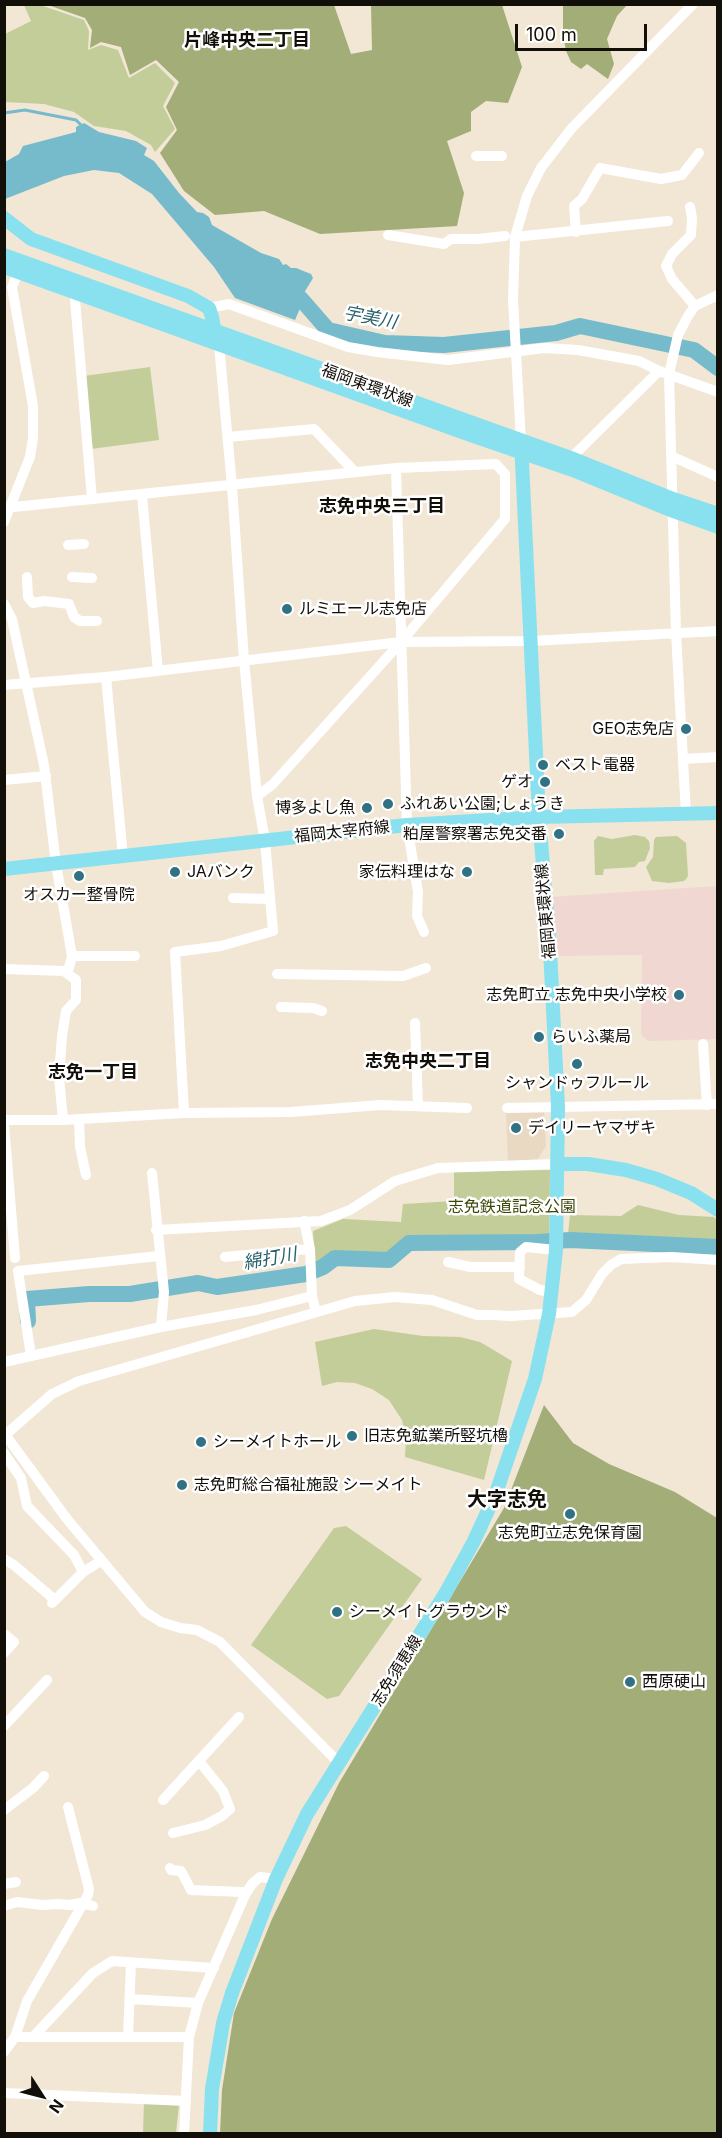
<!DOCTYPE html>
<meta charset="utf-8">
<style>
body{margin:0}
#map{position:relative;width:722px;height:2138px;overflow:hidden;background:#f2e6d5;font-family:Inter,sans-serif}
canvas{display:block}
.frame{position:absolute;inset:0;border:6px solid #120e08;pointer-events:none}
.north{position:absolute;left:12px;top:2066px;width:60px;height:60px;-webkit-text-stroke:4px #fff;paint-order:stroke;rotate:126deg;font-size:16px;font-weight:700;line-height:24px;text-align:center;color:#120e08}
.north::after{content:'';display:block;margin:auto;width:21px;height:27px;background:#120e08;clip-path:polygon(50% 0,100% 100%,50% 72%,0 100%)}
.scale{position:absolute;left:515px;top:24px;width:132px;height:27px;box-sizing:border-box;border:3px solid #120e08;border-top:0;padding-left:8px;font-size:18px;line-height:21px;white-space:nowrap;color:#120e08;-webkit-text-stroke:4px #fff;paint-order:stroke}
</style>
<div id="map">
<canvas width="722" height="2138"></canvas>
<div class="frame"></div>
<div class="north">N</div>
<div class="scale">100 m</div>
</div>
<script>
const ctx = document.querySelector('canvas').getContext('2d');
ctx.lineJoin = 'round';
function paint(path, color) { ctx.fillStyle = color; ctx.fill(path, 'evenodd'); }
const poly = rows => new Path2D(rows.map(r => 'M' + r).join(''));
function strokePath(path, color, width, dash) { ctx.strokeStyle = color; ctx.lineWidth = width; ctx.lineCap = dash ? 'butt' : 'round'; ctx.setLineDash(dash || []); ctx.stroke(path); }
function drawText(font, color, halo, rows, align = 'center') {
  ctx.font = font + ' Inter,"Noto Sans JP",sans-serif'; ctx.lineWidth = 5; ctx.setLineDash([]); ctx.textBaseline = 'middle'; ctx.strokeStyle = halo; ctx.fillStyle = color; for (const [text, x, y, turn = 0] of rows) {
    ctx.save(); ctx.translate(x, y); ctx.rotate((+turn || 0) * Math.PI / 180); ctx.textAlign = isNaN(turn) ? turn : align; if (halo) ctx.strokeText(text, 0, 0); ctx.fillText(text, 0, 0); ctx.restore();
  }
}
const built = poly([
 [506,1112,544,1112,546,1146,538,1159,508,1161]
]);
const education = poly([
 [717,886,717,1039,648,1041,641,1034,642,955,557,956,550,897]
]);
const green = poly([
 [24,5,40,5,84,20,89,31,88,50,101,45,118,50,129,78,155,63,175,83,163,106,175,129,155,152,151,145,126,131,94,126,74,112,44,104,5,102,5,34,31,21],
 [150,367,159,440,91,449,84,376],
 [635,835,645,837,649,841,650,848,645,861,639,862,635,867,604,869,603,875,595,875,594,841,598,836,612,839],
 [677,836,686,843,688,875,687,878,684,881,669,883,652,881,646,867,653,857,654,840,656,837],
 [550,1170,549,1246,407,1240,387,1259,330,1258,315,1269,313,1231,343,1219,401,1222,403,1204,454,1201,454,1172],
 [638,1205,679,1215,714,1217,717,1221,717,1247,567,1243,570,1215,621,1216],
 [374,1329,423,1336,460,1337,480,1342,512,1361,484,1480,405,1457,406,1438,402,1420,389,1400,372,1389,355,1383,337,1382,322,1386,315,1342],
 [346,1526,422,1579,339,1696,327,1699,251,1645,334,1528],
 [144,2101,179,2104,176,2133,143,2134]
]);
const forest = poly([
 [48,5,334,5,351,54,372,50,371,5,502,5,522,67,508,103,486,101,471,112,471,131,447,141,464,193,457,226,320,234,264,211,215,215,184,191,160,153,177,130,166,107,179,82,156,60,130,75,121,47,101,42,90,48,92,30,85,18],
 [563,5,627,5,617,16,607,39,614,64,608,79,587,64,581,69,571,62,566,51,563,34],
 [544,1405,573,1443,609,1464,675,1492,717,1518,717,2133,220,2134,222,2090,234,2013,272,1919,339,1783,504,1508]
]);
const water = poly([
 [84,123,99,132,136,141,147,148,144,155,154,161,179,193,197,212,203,213,209,217,212,225,261,253,279,259,283,265,286,264,291,268,296,268,311,274,313,278,304,293,301,306,295,320,235,298,214,267,152,194,119,173,94,170,64,176,5,199,5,162,19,154,23,146,76,132,76,127]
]);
const stream = poly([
 [4,113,25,110,76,120,83,127]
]);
const river = poly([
 [285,288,301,299,328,330,385,343,444,345,556,333,580,326,694,350,718,368],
 [28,1321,27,1299,89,1294,130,1294,198,1283,217,1287,306,1274,323,1267,335,1258,389,1260,409,1243,537,1242,570,1240,718,1247]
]);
const minor = poly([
 [476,156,502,156],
 [690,207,692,218,691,235,672,254,666,266,672,279,695,306],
 [576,232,574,206,582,199,600,168,661,179,682,175,699,153],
 [388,235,444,244,451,239,478,239,505,236],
 [515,237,668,221],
 [77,293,75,300,92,499],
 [209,308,229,304,348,347,377,352,448,360,544,348,578,350,639,361,659,371,718,392],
 [228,437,314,429,355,472],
 [521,441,513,300,515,237,527,196,541,168,571,129,693,4],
 [671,456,718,477],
 [571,458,659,371],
 [396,468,407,825,418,892,417,916,424,932],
 [142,495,158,671],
 [4,508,396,468,496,464,505,474,505,519,401,642,273,784,257,796],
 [4,522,30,457,33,438,33,406,12,287,18,272],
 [68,545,84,544],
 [27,577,28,597,33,603,44,601,69,604,74,617,80,621,97,621],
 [72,577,92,578],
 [4,604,12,619,44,765,56,864,72,956,69,968,64,971],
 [106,677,123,857],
 [4,685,106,677,401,642,531,641,718,631],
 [683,759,718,757],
 [4,780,46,776],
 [686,814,676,633,669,374,678,335,688,316,695,306,718,295],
 [233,898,270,899],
 [72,956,135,956],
 [4,969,64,971,76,980,76,1000,66,1011,62,1036,59,1077,63,1120],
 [277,974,403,976,426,968],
 [281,1007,313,1008,322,1011],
 [415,1023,418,1106],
 [703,1044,707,1105],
 [507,1108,718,1104],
 [184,1113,175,952,221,946,273,931,265,841,257,796,244,660,232,486,219,345],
 [79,1119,80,1147,86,1175],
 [4,1120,63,1120,184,1113,291,1112,380,1105,467,1108],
 [4,1124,15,1258],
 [152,1173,164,1292,161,1327],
 [304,1221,310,1249,312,1296,316,1312],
 [156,1230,321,1221,350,1210,395,1181,438,1168,558,1164],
 [225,1257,310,1249],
 [448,1262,470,1267,520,1267],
 [552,1292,540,1290,519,1279,520,1252,526,1247,556,1250],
 [31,1356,18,1271,159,1256],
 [4,1362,161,1327,256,1310,312,1296],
 [4,1433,67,1519,145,1612,161,1622,180,1628,197,1630,220,1642,339,1763],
 [4,1436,52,1394,79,1381,355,1301,395,1297,432,1300,477,1315,490,1315,511,1316,572,1312,586,1300,602,1274,611,1265,621,1259,672,1257,718,1260],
 [4,1453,21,1478,27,1506,74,1555,83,1572],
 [4,1559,14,1565,55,1600],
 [52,1603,83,1572,101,1561],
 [4,1634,14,1642,4,1653],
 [4,1726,47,1680],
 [163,1800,239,1717],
 [4,1810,33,1788,44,1776],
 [173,1833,205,1825,222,1816,230,1809,223,1791,199,1761],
 [170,1868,171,1870,181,1871,191,1890,242,1892,245,1895],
 [4,1884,16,1882],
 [4,1906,17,1902,42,1905,58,1904,70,1905,80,1903,93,1906],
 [130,1999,198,2003],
 [15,2037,33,2037,93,1973,112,1961,214,1968],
 [33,2037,189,2037],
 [128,2037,131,1962],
 [4,2052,15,2037,27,2001,88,1895,89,1889,68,1807],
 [4,2093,186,2101],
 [184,2134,189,2037,198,2003,245,1895,252,1884,260,1877,276,1879]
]);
const major = poly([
 [4,218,31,239,188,296,209,308,212,317,216,338],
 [4,255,571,458,673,499,718,514],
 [4,267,473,436,573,470,673,511,718,527],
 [4,869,407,825,539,817,718,813],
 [558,1164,588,1164,626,1170,657,1179,691,1193,718,1210],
 [210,2134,212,2089,223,2023,232,1993,276,1879,307,1814,445,1594,474,1541,496,1493,535,1379,549,1314,556,1250,558,1107,550,950,539,817,521,441]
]);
const markers = [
 [287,609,6,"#307284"],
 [686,729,6,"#307284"],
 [543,765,6,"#307284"],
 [545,782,6,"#307284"],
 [388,804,6,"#307284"],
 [367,808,6,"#307284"],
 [559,834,6,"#307284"],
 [175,872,6,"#307284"],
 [467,872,6,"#307284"],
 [79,876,6,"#307284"],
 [679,995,6,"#307284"],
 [539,1037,6,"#307284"],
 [577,1064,6,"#307284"],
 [516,1128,6,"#307284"],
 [352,1436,6,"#307284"],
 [201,1442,6,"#307284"],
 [182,1485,6,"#307284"],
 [570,1514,6,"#307284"],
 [337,1612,6,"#307284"],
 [630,1682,6,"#307284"]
];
const streetNames = [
 ["福岡東環状線",367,386,20],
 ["福岡太宰府線",342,832,-6],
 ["福岡東環状線",546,911,-95],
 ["志免須恵線",397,1671,-58]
];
const poiNames = [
 ["ルミエール志免店",299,609],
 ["GEO志免店",674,729,"right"],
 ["ベスト電器",555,765],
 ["ゲオ",533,782,"right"],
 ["ふれあい公園;しょうき",400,804],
 ["博多よし魚",355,808,"right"],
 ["粕屋警察署志免交番",547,834,"right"],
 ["JAバンク",187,872],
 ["家伝料理はな",455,872,"right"],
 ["オスカー整骨院",79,895,"center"],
 ["志免町立 志免中央小学校",667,995,"right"],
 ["らいふ薬局",551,1037],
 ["シャンドゥフルール",577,1083,"center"],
 ["デイリーヤマザキ",528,1128],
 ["旧志免鉱業所竪坑櫓",364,1436],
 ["シーメイトホール",213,1442],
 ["志免町総合福祉施設 シーメイト",194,1485],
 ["志免町立志免保育園",570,1533,"center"],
 ["シーメイトグラウンド",349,1612],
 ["西原硬山",642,1682]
];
const parkNames = [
 ["志免鉄道記念公園",512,1207]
];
const neighbourhoodNames = [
 ["片峰中央二丁目",247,41],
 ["志免中央三丁目",382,507],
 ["志免中央二丁目",428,1062],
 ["志免一丁目",93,1073]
];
const waterNames = [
 ["宇美川",370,318,11],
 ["綿打川",270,1259,-10]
];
const quarterNames = [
 ["大字志免",507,1500]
];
paint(built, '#ead9c2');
paint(education, '#f1d7d2');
paint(green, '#c2cd99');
paint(forest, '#a2ad78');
paint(water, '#75bbcb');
strokePath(stream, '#75bbcb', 3);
strokePath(river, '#75bbcb', 16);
strokePath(minor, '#fff', 10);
strokePath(major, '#89e1ef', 14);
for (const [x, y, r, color] of markers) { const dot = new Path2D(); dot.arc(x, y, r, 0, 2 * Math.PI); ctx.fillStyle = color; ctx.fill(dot); strokePath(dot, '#fff', 2); }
drawText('16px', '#120e08', '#fff', streetNames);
drawText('16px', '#120e08', '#fff', poiNames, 'left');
drawText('16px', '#3d4606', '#fff', parkNames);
drawText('bold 18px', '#120e08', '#fff', neighbourhoodNames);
drawText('italic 18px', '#26606c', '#fff', waterNames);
drawText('bold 20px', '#120e08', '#fff', quarterNames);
</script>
